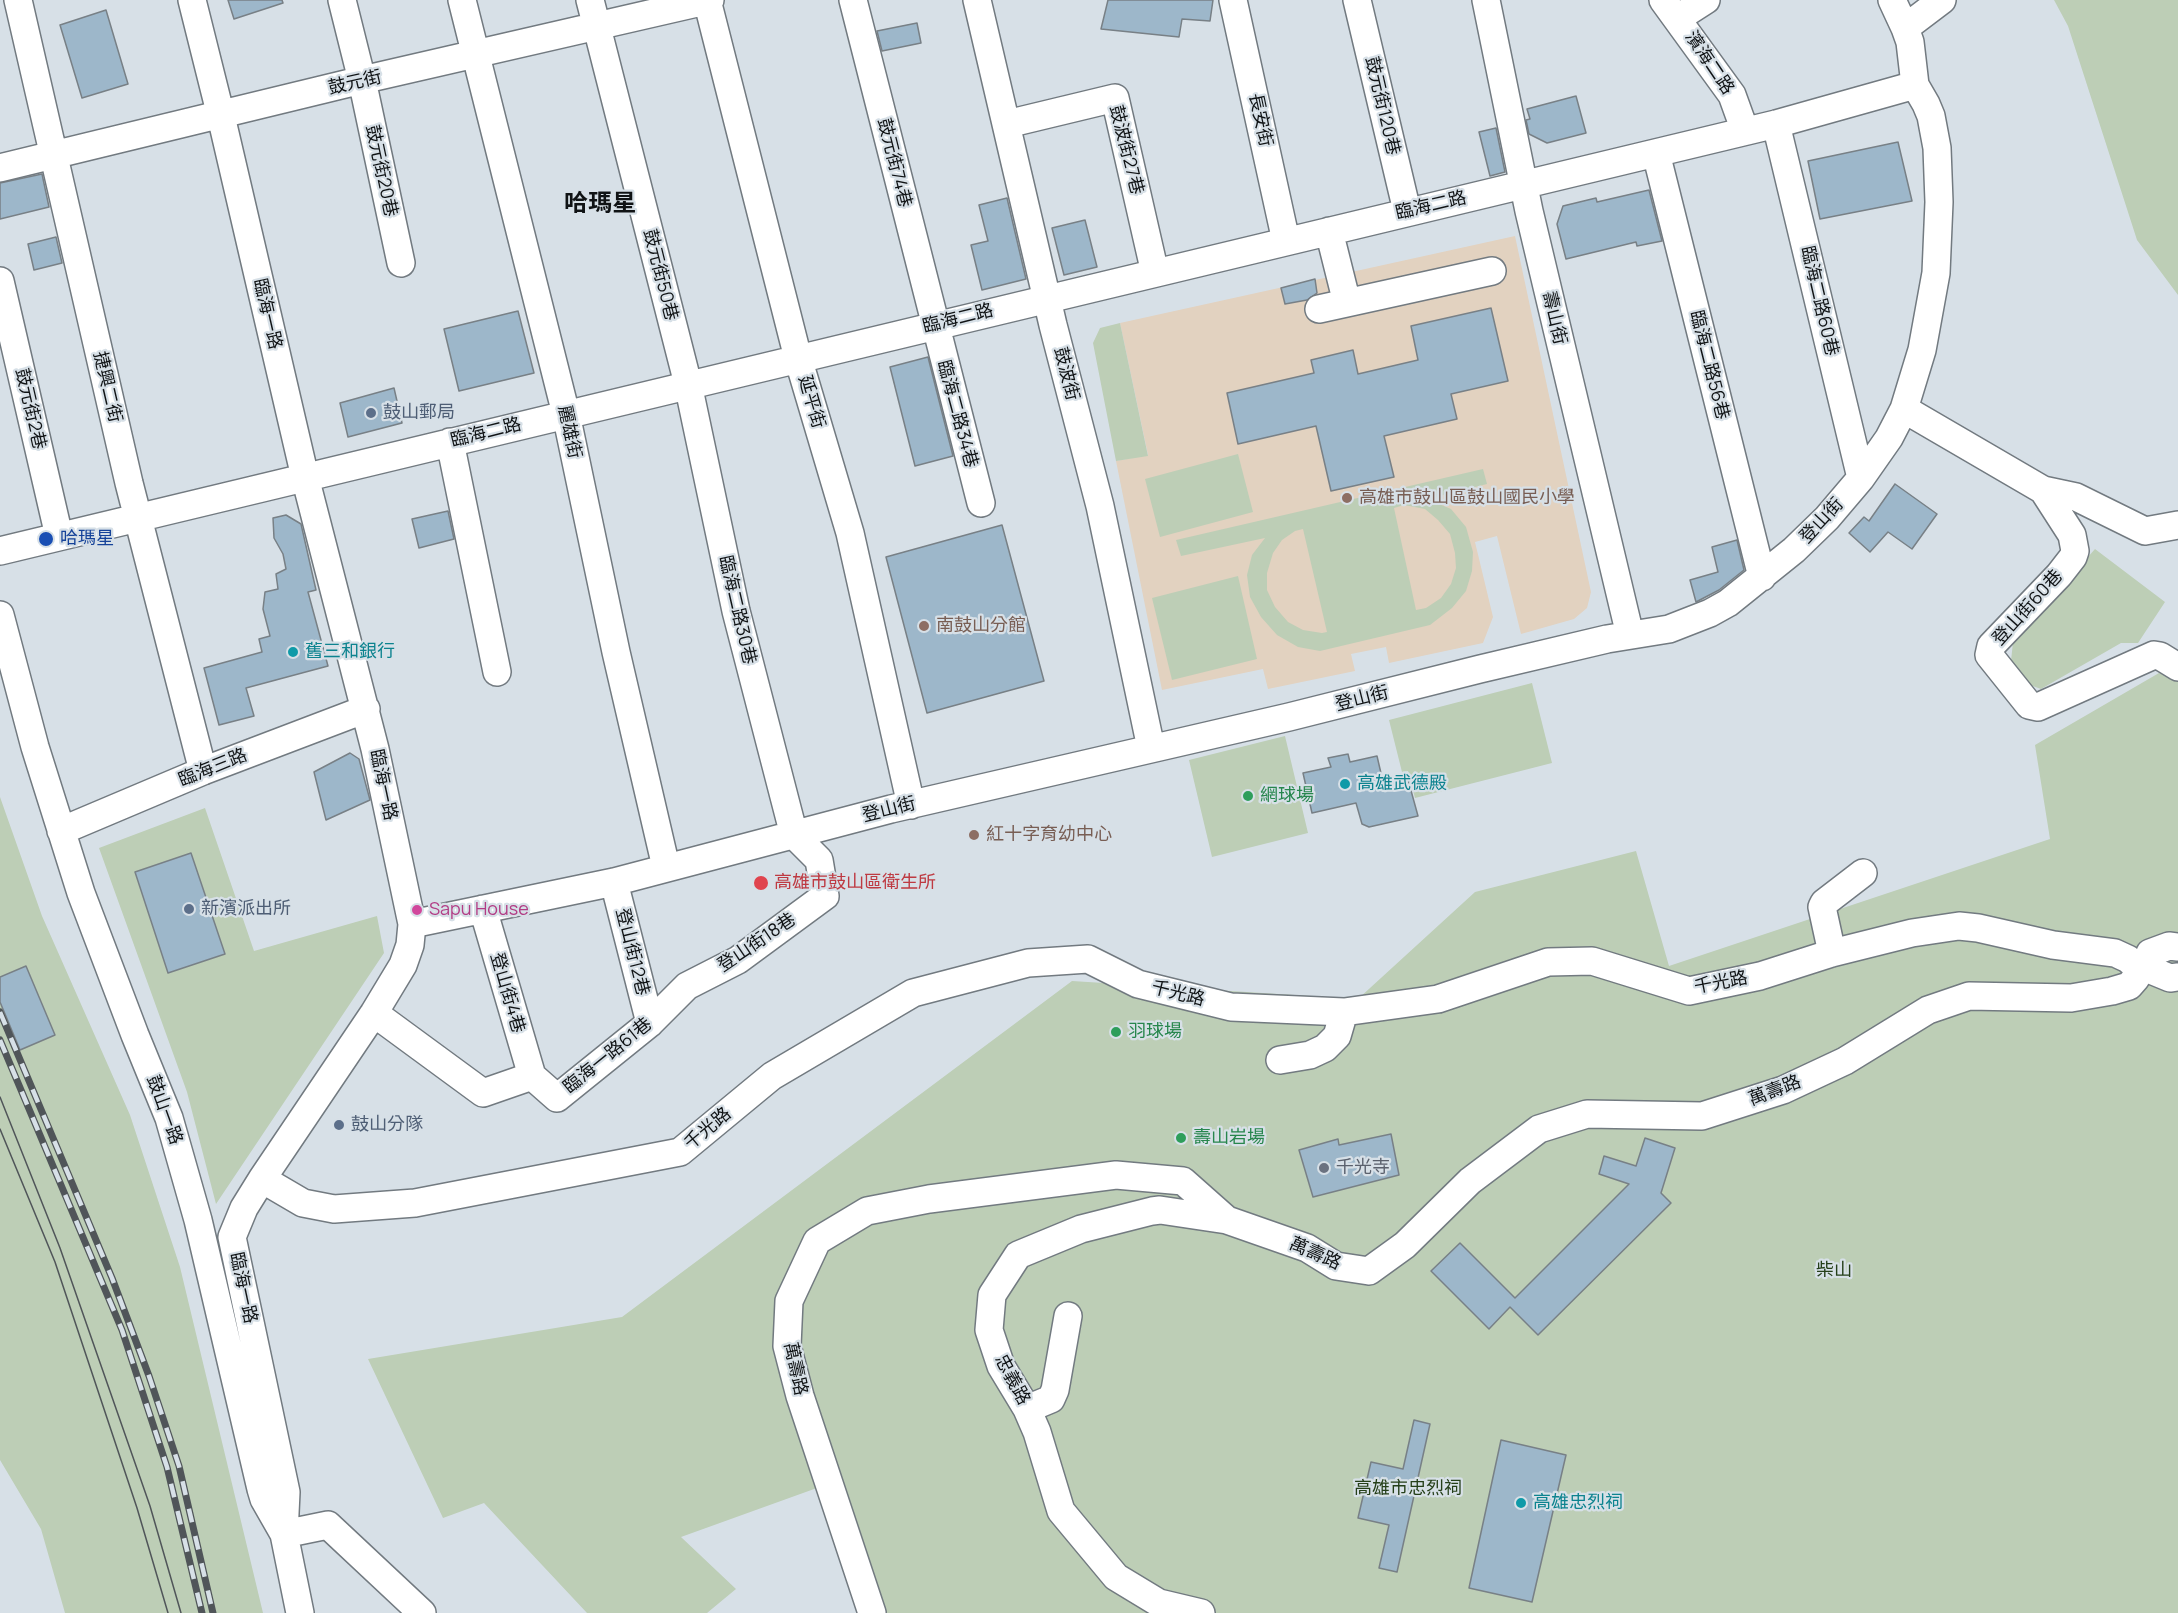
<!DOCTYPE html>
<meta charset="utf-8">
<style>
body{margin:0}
canvas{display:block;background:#d7e0e7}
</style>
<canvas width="2178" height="1613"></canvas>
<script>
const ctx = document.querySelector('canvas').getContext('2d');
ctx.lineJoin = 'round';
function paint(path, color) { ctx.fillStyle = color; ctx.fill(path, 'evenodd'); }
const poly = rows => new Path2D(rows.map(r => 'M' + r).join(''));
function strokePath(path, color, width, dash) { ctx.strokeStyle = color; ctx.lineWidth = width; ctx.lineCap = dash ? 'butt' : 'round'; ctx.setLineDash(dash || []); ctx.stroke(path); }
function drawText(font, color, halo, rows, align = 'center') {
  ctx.font = font + ' Manrope,"Noto Sans TC",sans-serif'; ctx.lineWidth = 4.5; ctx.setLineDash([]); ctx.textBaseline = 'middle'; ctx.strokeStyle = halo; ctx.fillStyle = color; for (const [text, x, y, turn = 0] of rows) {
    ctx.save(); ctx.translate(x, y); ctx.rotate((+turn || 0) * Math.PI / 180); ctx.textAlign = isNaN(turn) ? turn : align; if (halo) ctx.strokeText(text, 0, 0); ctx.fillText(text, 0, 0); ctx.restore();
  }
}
const education = poly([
 [1515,236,1591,592,1587,608,1574,619,1521,634,1497,536,1475,542,1493,617,1483,643,1389,663,1386,647,1351,654,1355,671,1268,689,1263,669,1162,690,1116,461,1148,455,1120,323]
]);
const green = poly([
 [2054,0,2178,0,2178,295,2137,240,2068,26],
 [1120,323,1148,456,1116,461,1093,343,1100,328],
 [1238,454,1253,512,1160,537,1145,479],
 [1483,469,1487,484,1427,499,1451,509,1466,527,1473,552,1472,571,1466,591,1452,608,1430,625,1320,651,1298,647,1277,635,1261,617,1250,597,1247,575,1252,555,1265,538,1181,556,1176,540],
 [1404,505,1425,509,1438,520,1450,534,1455,553,1456,568,1451,584,1441,598,1426,608,1416,610,1394,508],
 [1303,529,1327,632,1322,633,1303,630,1288,622,1275,607,1267,590,1267,573,1273,553,1282,540,1295,531],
 [2095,549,2165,602,2138,643,2121,643,2041,689,2030,685,2011,661,2013,642],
 [1238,576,1257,659,1172,680,1152,598],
 [2159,673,2178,681,2178,1613,865,1613,828,1484,681,1537,736,1589,707,1613,587,1613,484,1503,443,1518,368,1359,622,1317,1072,981,1358,999,1475,892,1636,851,1669,966,2050,839,2035,745],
 [1532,683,1552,763,1415,798,1408,771,1402,772,1389,720],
 [1285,736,1308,833,1212,857,1189,760],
 [0,797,42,916,130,1115,180,1267,263,1613,65,1613,41,1529,0,1460],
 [205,808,254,951,377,916,384,953,216,1204,187,1092,99,848]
]);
const building = poly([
 [228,0,282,0,283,3,234,19,228,0],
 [1108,0,1213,0,1210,21,1182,19,1179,37,1101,29,1108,0],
 [106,10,128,84,82,98,60,25,106,10],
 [917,23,921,43,882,51,877,31,917,23],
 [1576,96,1586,133,1547,143,1529,134,1526,120,1530,119,1527,109,1576,96],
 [1496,128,1505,172,1490,176,1479,132,1496,128],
 [1898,142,1912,201,1820,219,1808,161,1898,142],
 [42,174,49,207,0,219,0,183,42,174],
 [1649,190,1662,241,1637,246,1636,242,1566,259,1557,224,1563,206,1596,198,1597,202,1649,190],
 [1007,198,1026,279,982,290,971,245,988,241,979,205,1007,198],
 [1085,220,1097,267,1064,275,1052,228,1085,220],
 [56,237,62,263,34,270,28,244,56,237],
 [1315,279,1317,293,1307,300,1285,304,1281,288,1315,279],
 [1491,308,1508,381,1451,394,1457,419,1384,436,1394,477,1331,491,1316,426,1238,444,1227,393,1314,373,1311,360,1353,350,1358,374,1418,360,1411,326,1491,308],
 [518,311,534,373,459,391,444,329,518,311],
 [928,357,953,456,915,466,890,367,928,357],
 [394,388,402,423,348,437,340,403,394,388],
 [1895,484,1937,514,1912,549,1888,532,1870,552,1849,533,1864,517,1869,521,1895,484],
 [448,511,454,539,419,548,412,519,448,511],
 [286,515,301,524,316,590,308,592,328,666,246,688,254,716,219,725,204,668,262,652,259,639,270,636,263,609,265,592,278,589,276,574,286,569,283,554,274,538,273,518,286,515],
 [1002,525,1044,681,927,713,886,557,1002,525],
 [1737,540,1744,570,1719,590,1696,602,1690,580,1718,572,1712,547,1737,540],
 [350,753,359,759,370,800,326,820,314,772,350,753],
 [1348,754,1350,762,1377,756,1383,782,1407,776,1418,816,1369,827,1362,824,1356,803,1312,813,1303,773,1331,767,1328,758,1348,754],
 [191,853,225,954,168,973,135,872,191,853],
 [26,966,55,1035,20,1050,0,1002,0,977,26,966],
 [1391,1134,1399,1175,1313,1197,1299,1150,1338,1139,1339,1145,1391,1134],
 [1645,1138,1675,1148,1661,1193,1671,1203,1538,1335,1510,1307,1489,1329,1431,1271,1460,1243,1515,1298,1629,1184,1599,1174,1604,1156,1636,1166,1645,1138],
 [1414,1420,1430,1424,1397,1572,1379,1568,1389,1525,1358,1518,1371,1462,1403,1469,1414,1420],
 [1501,1440,1566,1455,1532,1602,1469,1588,1501,1440]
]);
const minor = poly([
 [18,0,129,483,203,771],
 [192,0,221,116,305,477,375,749,412,924,410,945,403,965,374,1013,262,1179,244,1208,232,1237,286,1492,284,1534],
 [342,0,362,80,401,263],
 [462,0,566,414,616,652,666,867],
 [707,0,798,358,850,533,911,805],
 [853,0,981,503],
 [977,0,1053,325,1100,506,1151,748],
 [1233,0,1286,241],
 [1357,0,1407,211],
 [1486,0,1529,211,1630,635],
 [1663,0,1732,95,1745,131],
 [1678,18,1706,0],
 [1905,28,1942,0],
 [1007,124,1115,98,1155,273],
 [1776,124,1861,478],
 [1656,153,1762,577],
 [0,168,362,80,710,0],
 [1329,231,1347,303],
 [0,281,59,536],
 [1319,309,1492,271],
 [1904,409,2043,490,2072,535,2075,551,2073,557,2059,575,1991,646,1989,655,2029,705,2038,707,2154,655,2160,656,2178,667],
 [450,442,497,672],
 [2043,490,2076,497,2145,531,2178,525],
 [0,551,1776,124,1915,85],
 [0,615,35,747,81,893,135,1035,169,1118,198,1220,261,1489,264,1499,284,1534,300,1613],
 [61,831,203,771,366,709],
 [614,882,650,1023],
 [483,909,532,1076],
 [412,924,614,882,891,809,1289,717,1480,669,1607,639,1669,629,1710,613,1728,603,1794,550,1827,518,1861,478,1889,438,1904,409,1922,350,1936,273,1939,202,1937,148,1931,116,1926,104,1915,85,1910,42,1905,28,1892,0],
 [1832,953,1822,907,1824,903,1863,873],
 [2146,963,2153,971,2170,978,2178,977],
 [2138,968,2146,963,2150,953,2169,946,2178,947],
 [374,1013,483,1093,532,1076,557,1098,650,1023,687,986,738,960,825,896,819,860,794,835,736,611,688,384,590,0],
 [1280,1060,1310,1055,1325,1048,1337,1036,1344,1012],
 [262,1179,303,1203,334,1209,415,1203,680,1152,772,1076,913,993,1028,963,1088,959,1138,984,1231,1007,1344,1012,1438,999,1548,962,1592,961,1689,991,1760,976,1832,953,1912,933,1959,926,1978,928,2053,945,2115,953,2128,959,2138,968],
 [1027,1409,1051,1399,1055,1390,1068,1316],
 [284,1534,328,1525,422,1613],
 [872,1613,800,1396,787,1346,789,1301,817,1241,867,1211,929,1199,1116,1175,1183,1181,1227,1220,1307,1248,1336,1266,1369,1271,1405,1245,1470,1181,1539,1129,1587,1114,1702,1116,1783,1090,1845,1061,1928,1010,1969,996,2071,998,2112,991,2129,986,2136,978,2138,968],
 [1201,1613,1159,1603,1116,1577,1061,1511,1037,1432,1027,1409,1001,1366,989,1330,992,1295,1018,1255,1081,1229,1152,1211,1160,1210,1227,1220]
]);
const tram = poly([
 [0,1097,60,1248,150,1506,181,1613],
 [0,1129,55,1262,137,1508,168,1613]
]);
const rail = poly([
 [0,1012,112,1278,149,1376,179,1466,213,1613],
 [0,1040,122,1330,167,1467,202,1613]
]);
const markers = [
 [371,413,6,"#5c6f8a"],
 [1347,498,6,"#8d6e63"],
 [46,539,8,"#1a4fb4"],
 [924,626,6,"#8d6e63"],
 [293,652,6,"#0f9aa8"],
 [1345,784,6,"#0f9aa8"],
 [1248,796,6,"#2e9e5b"],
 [974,835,6,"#8d6e63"],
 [761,883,8,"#e0444e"],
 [189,909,6,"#5c6f8a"],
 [417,910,6,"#d1479c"],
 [1116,1032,6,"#2e9e5b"],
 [339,1125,6,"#5c6f8a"],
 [1181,1138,6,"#2e9e5b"],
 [1324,1168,6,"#6b7280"],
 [1521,1503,6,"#0f9aa8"]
];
const streetNames = [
 ["濱海二路",1709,63,56],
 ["鼓元街",355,83,-13],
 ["鼓元街120巷",1382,106,77],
 ["長安街",1260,120,78],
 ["鼓波街27巷",1126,150,76],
 ["鼓元街74巷",894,163,76],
 ["鼓元街20巷",381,171,78],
 ["臨海二路",1431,206,-13],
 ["鼓元街50巷",660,275,76],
 ["臨海二路60巷",1819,301,77],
 ["臨海一路",267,314,77],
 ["壽山街",1554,318,77],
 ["臨海二路",958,319,-14],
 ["臨海二路56巷",1709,365,76],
 ["鼓波街",1066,374,76],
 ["捷興二街",107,387,77],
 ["延平街",811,402,74],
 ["鼓元街2巷",30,409,77],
 ["臨海二路34巷",957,414,75],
 ["麗雄街",569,432,78],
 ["臨海二路",486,433,-14],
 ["登山街",1822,521,-47],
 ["登山街60巷",2028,608,-48],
 ["臨海二路30巷",737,610,77],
 ["登山街",1362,699,-14],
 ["臨海三路",213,768,-22],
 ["臨海一路",383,785,78],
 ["登山街",889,810,-14],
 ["登山街18巷",757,943,-34],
 ["登山街12巷",632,952,76],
 ["千光路",1721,983,-11],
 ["登山街4巷",507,993,74],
 ["千光路",1178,994,14],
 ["臨海一路61巷",608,1056,-39],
 ["萬壽路",1775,1091,-21],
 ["鼓山一路",164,1110,70],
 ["千光路",708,1129,-40],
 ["萬壽路",1315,1254,24],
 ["臨海一路",243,1288,78],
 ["萬壽路",795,1369,78],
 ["忠義路",1012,1380,62]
];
const serviceNames = [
 ["鼓山郵局",383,413],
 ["新濱派出所",201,909],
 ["鼓山分隊",351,1125]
];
const educationNames = [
 ["高雄市鼓山區鼓山國民小學",1359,498],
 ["南鼓山分館",936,626],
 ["紅十字育幼中心",986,835]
];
const transitNames = [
 ["哈瑪星",60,539]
];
const cultureNames = [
 ["舊三和銀行",305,652],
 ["高雄武德殿",1357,784],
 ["高雄忠烈祠",1533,1503]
];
const leisureNames = [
 ["網球場",1260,796],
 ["羽球場",1128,1032],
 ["壽山岩場",1193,1138]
];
const healthNames = [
 ["高雄市鼓山區衛生所",774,883]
];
const hotelNames = [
 ["Sapu House",429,910]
];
const worshipNames = [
 ["千光寺",1336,1168]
];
const parkNames = [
 ["柴山",1834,1271],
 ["高雄市忠烈祠",1408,1489]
];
const districtNames = [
 ["哈瑪星",600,204]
];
paint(education, '#e2d2c0');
paint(green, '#bdceb6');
paint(building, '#9db7ca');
strokePath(building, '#788086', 1.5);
strokePath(minor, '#727a80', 30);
strokePath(minor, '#fff', 27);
strokePath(tram, '#505559', 1.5);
strokePath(rail, '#505559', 7);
strokePath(rail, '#d7e0e7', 4.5, [14]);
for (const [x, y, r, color] of markers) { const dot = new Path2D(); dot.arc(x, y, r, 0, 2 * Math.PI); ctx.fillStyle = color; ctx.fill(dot); strokePath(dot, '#d7e0e7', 2); }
drawText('18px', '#101315', '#d7e0e7', streetNames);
drawText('18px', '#4e5e75', '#d7e0e7', serviceNames, 'left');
drawText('18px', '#785e54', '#d7e0e7', educationNames, 'left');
drawText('18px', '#164399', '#d7e0e7', transitNames, 'left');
drawText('18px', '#0d838f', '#d7e0e7', cultureNames, 'left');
drawText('18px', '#27864d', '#d7e0e7', leisureNames, 'left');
drawText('18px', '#be3a42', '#d7e0e7', healthNames, 'left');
drawText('18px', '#b23c85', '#d7e0e7', hotelNames, 'left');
drawText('18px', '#5b616d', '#d7e0e7', worshipNames, 'left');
drawText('18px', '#253f19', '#d7e0e7', parkNames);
drawText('bold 24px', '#101315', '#d7e0e7', districtNames);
</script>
